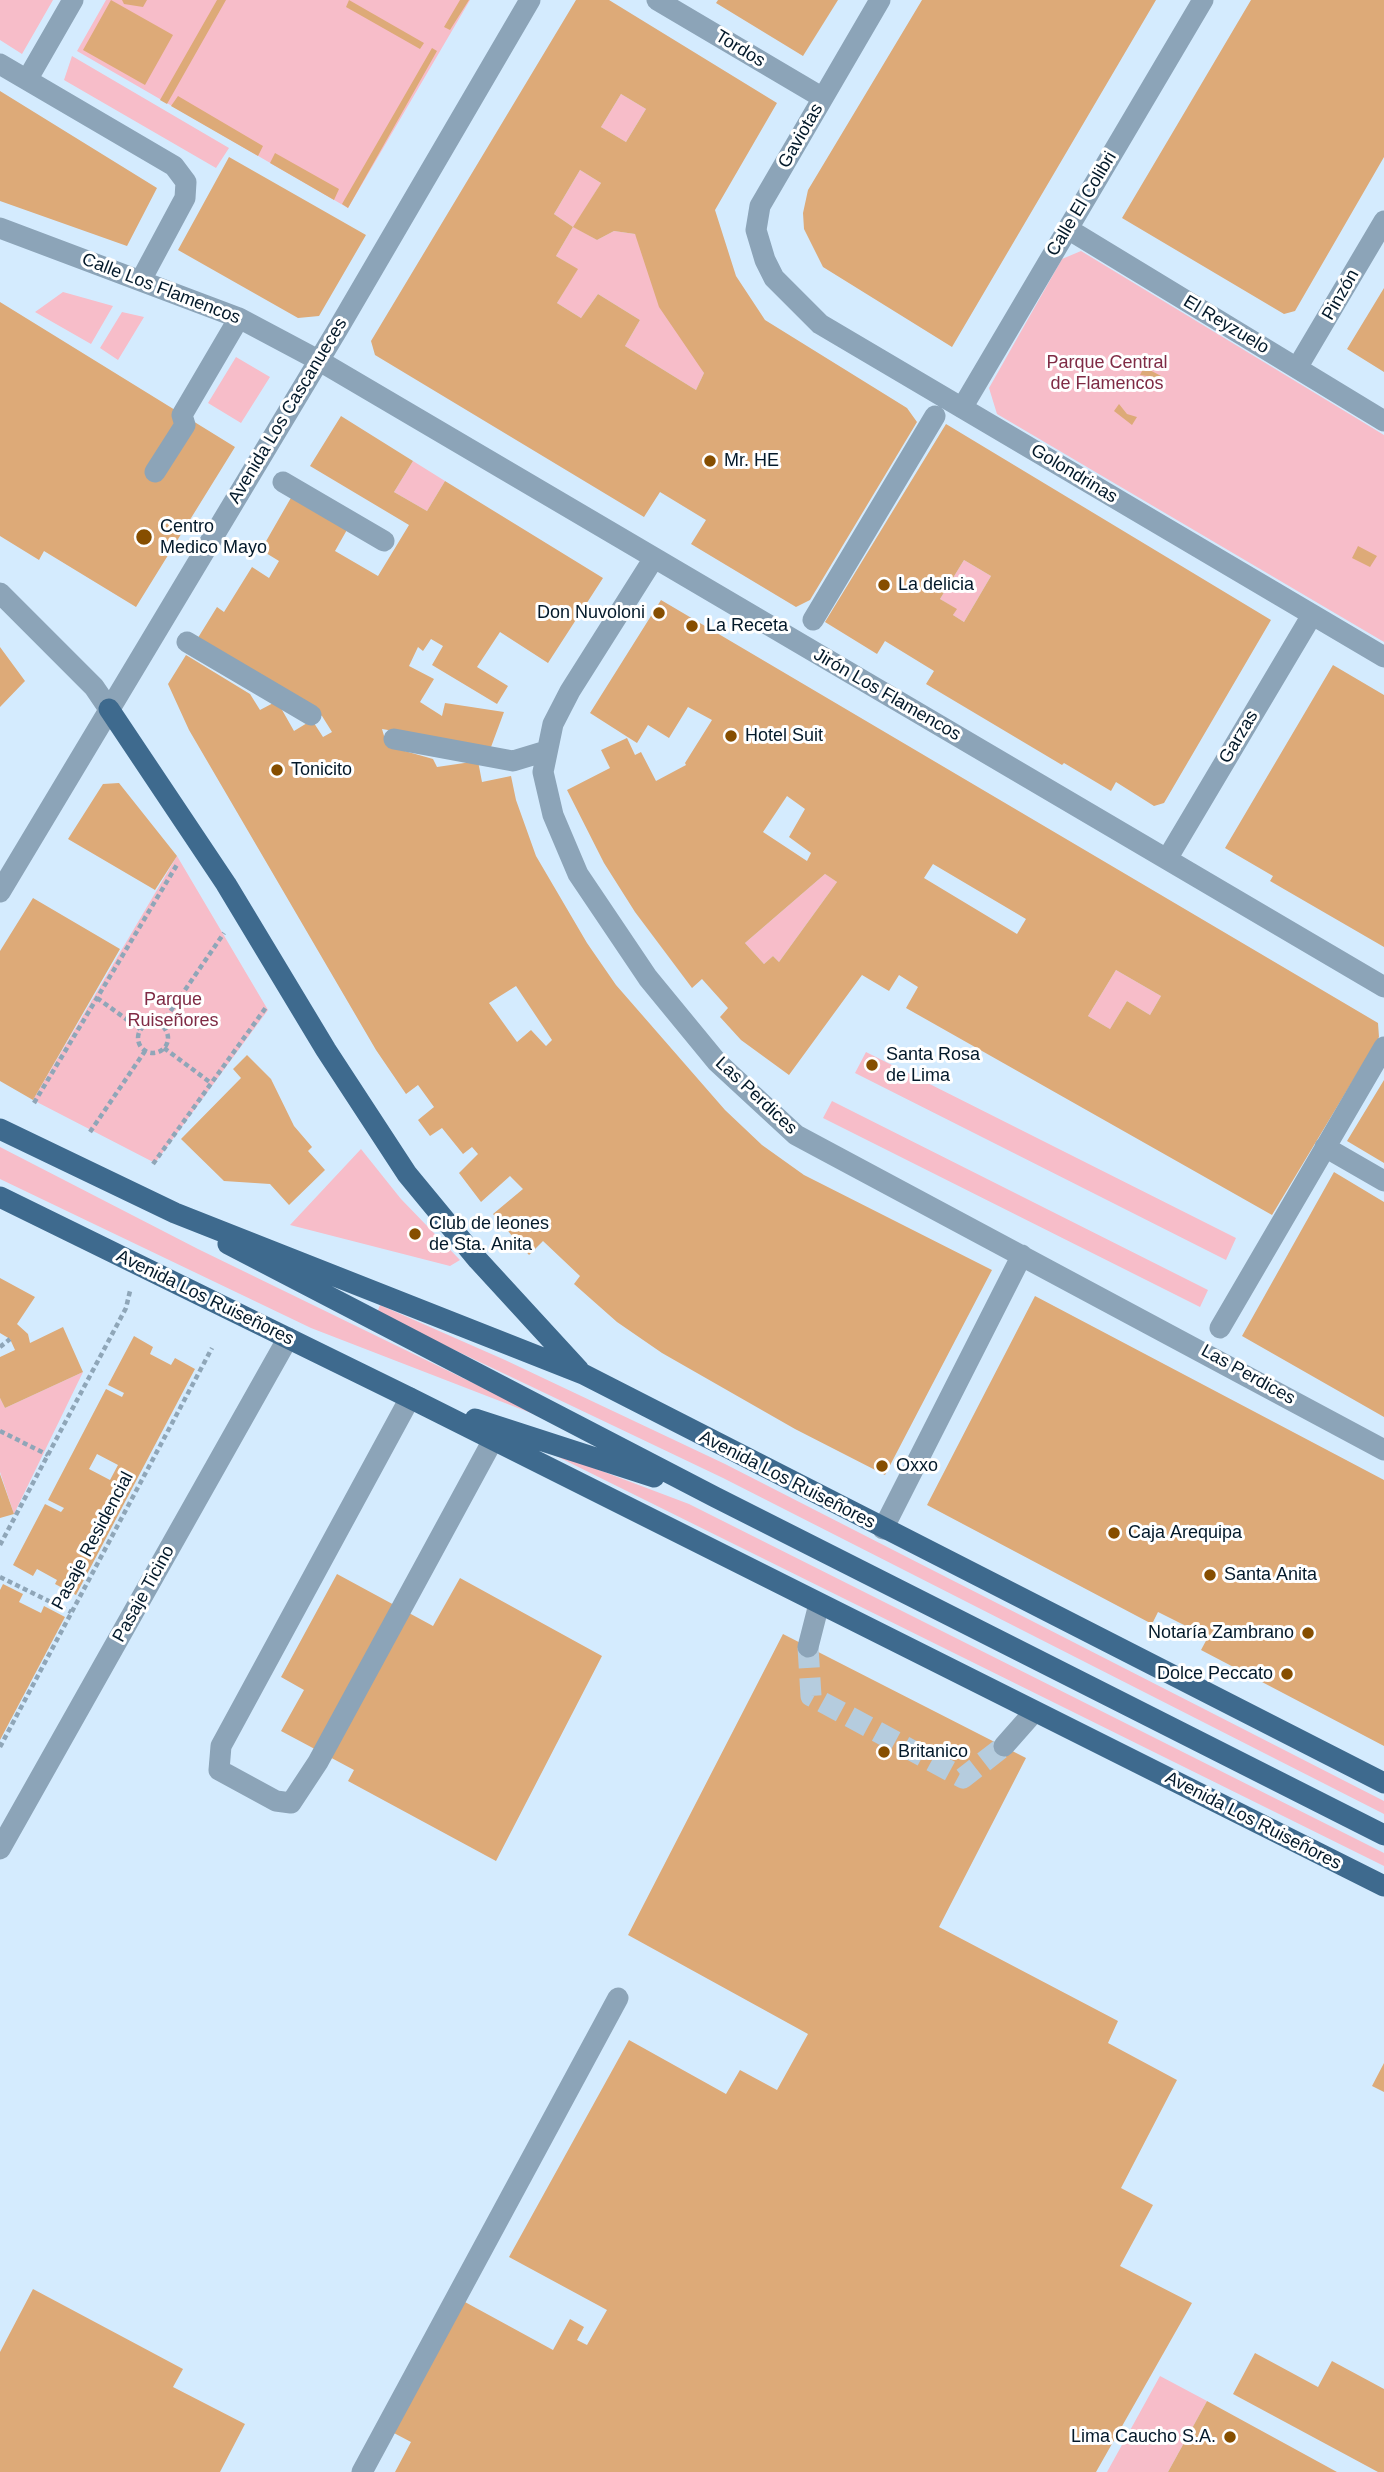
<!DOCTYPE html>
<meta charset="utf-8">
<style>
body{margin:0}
canvas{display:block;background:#d4ebfe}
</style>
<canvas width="1384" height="2472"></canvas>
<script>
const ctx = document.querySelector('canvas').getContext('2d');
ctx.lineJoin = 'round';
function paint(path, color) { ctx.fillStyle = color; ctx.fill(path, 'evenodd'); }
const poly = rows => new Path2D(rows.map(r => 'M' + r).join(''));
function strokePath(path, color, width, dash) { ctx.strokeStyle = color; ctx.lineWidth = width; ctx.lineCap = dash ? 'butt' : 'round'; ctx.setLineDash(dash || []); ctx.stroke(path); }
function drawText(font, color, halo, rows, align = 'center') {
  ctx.font = font + ' Helvetica,sans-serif'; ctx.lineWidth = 6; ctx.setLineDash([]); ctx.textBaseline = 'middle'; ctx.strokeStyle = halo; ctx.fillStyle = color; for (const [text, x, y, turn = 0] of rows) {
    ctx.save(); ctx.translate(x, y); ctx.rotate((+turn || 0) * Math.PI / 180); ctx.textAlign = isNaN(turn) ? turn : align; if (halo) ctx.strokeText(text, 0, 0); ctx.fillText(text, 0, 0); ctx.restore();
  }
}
const green = poly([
 [0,0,53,0,22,54,0,40],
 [106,0,470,0,348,208,77,51],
 [72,56,229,148,216,168,64,80],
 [621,94,646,109,626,142,601,127],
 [580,170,601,183,574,227,597,240,614,231,635,234,704,373,696,390,625,346,640,320,598,294,581,318,557,303,577,269,556,256,573,227,554,214],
 [1081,251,1384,435,1384,642,997,414,989,388,1062,259],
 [63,292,113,306,91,344,35,312],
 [122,312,144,317,118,360,100,348],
 [236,357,270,377,241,423,208,403],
 [413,461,445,481,427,511,394,492],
 [964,560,991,576,964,622,953,615,956,609,940,599],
 [177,856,268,1010,155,1163,33,1100],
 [825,874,837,882,779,962,773,956,764,964,745,943],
 [1116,970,1161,996,1150,1015,1127,1001,1110,1029,1088,1016],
 [866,1052,1236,1238,1226,1260,855,1073],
 [832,1101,1208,1290,1200,1307,823,1118],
 [0,1147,198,1249,549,1420,311,1328,0,1179],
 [361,1149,401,1199,460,1260,450,1266,290,1225],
 [380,1305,505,1360,725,1464,1384,1801,1384,1814,723,1478,377,1313],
 [83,1372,14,1514,0,1472,0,1398,5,1408],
 [538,1447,689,1504,1384,1853,1384,1866],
 [1160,2376,1207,2401,1168,2472,1107,2472]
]);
const building = poly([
 [111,0,173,35,145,85,83,50],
 [122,0,147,0,143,7,124,4],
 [217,0,226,0,167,104,160,100],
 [349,0,424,43,420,49,346,7],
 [460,0,469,0,450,30,444,27],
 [576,0,609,0,777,103,715,210,736,276,765,320,907,408,917,422,810,600,796,607,691,544,706,520,660,492,644,517,375,355,371,341],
 [621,94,646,109,626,142,601,127],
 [580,170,601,183,573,227,597,240,614,231,635,234,659,307,704,373,696,390,625,346,640,320,598,294,581,318,557,303,578,269,556,256,573,227,554,214],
 [718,0,838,0,803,56,716,3],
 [922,0,1156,0,952,347,823,267,804,229,803,213,808,190],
 [1251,0,1384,0,1384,157,1295,311,1284,314,1122,218],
 [432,48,437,51,348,208,342,204],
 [0,91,157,188,127,246,0,201],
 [178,96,263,146,258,156,171,106],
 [275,153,339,189,334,200,270,163],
 [229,157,366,235,319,316,298,318,178,250],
 [1384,288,1384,372,1347,349],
 [0,302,235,447,136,607,44,551,39,560,0,536],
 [1144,367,1163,377,1157,386,1147,376,1140,375],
 [1119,404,1127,414,1137,417,1132,425,1114,411],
 [341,416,413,461,394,492,427,511,445,481,603,578,548,663,500,632,477,667,508,686,497,704,432,665,443,646,431,639,423,651,418,647,409,666,434,679,420,702,442,716,445,703,504,712,491,747,382,729,387,746,433,759,437,767,478,761,482,782,511,776,516,800,536,856,587,943,616,985,725,1110,762,1145,804,1175,992,1270,885,1475,795,1429,662,1353,617,1322,574,1284,580,1276,543,1241,529,1255,493,1214,523,1189,510,1176,481,1202,459,1173,478,1154,472,1147,463,1154,442,1128,430,1136,418,1120,434,1107,418,1085,406,1094,376,1050,189,730,168,684,186,655,250,694,260,710,277,701,294,731,312,720,323,737,332,732,322,716,196,641,217,607,224,612,252,567,269,578,279,561,261,550,292,496,348,528,335,551,378,576,409,525,310,466],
 [516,986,552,1040,546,1046,531,1030,517,1042,489,1003],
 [946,424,1271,620,1164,803,1154,806,1116,782,1111,791,1064,763,1062,765,926,684,934,671,885,641,877,654,825,622],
 [964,560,991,576,964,622,953,615,957,609,940,599],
 [1358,546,1377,556,1370,567,1352,558],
 [661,600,1378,1023,1379,1037,1272,1215,906,1008,918,987,899,975,889,991,862,975,789,1075,741,1040,720,1017,728,1008,702,979,692,988,635,912,604,863,567,790,610,768,601,750,627,738,635,755,641,752,656,781,686,765,685,763,712,720,688,707,669,738,648,725,637,743,590,713],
 [787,796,805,809,789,837,811,853,807,861,763,832],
 [933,864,1026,919,1017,934,924,878],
 [825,874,837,882,779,962,773,956,764,964,745,943],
 [1116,970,1161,996,1150,1015,1127,1001,1110,1029,1088,1016],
 [0,647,25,681,0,707],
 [1333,665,1384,695,1384,947,1270,881,1273,876,1225,848],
 [119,783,177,856,155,890,68,839,103,784],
 [33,898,120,949,33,1100,0,1081,0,951],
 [247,1055,271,1079,294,1126,312,1147,308,1151,325,1170,289,1205,270,1184,224,1181,181,1139,241,1078,233,1069],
 '866 1065a6 6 0 1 1 12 0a6 6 0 1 1-12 0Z',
 [1384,1080,1384,1163,1347,1141],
 [1334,1172,1384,1202,1384,1417,1242,1336],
 [414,1226,422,1230,416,1242,408,1239],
 [0,1278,35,1297,17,1324,28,1334,30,1343,63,1327,83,1372,5,1408,0,1398,0,1357,15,1350,10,1339,0,1333],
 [1035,1296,1384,1480,1384,1746,1201,1650,1208,1637,1158,1612,1152,1624,927,1505],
 [134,1336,153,1347,150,1354,171,1365,175,1358,195,1369,76,1595,55,1584,57,1580,37,1569,33,1576,13,1565,45,1504,61,1512,64,1508,48,1500,106,1389,122,1397,124,1393,108,1385],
 [97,1454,118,1465,110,1480,89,1469],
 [0,1474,14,1514,0,1518],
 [337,1574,433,1626,460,1578,602,1656,496,1861,348,1781,354,1770,281,1731,304,1690,281,1677],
 [3,1584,23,1594,19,1602,41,1613,44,1606,65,1617,0,1740,0,1590],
 [783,1634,1026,1758,939,1927,1118,2021,1108,2043,1177,2080,1121,2188,1153,2205,1120,2266,1192,2303,1096,2472,395,2472,411,2442,392,2432,465,2302,553,2350,570,2319,584,2327,577,2340,587,2345,607,2310,509,2257,629,2040,726,2094,740,2070,777,2090,808,2034,628,1935],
 [1384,2063,1384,2092,1372,2086],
 [33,2289,183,2369,173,2387,245,2424,220,2472,0,2472,0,2352],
 [1255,2353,1318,2387,1332,2361,1384,2389,1384,2472,1378,2472,1233,2394],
 [1207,2401,1337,2472,1168,2472]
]);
const minorTunnel = poly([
 [808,1647,811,1696,963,1778,1004,1746]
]);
const path = poly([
 [97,998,140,1029],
 '138 1038a15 15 0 1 1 30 0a15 15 0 1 1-30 0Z',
 [161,1025,224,933],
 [164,1048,211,1083],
 [34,1103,178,863],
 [90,1132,145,1051],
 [153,1164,267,1006],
 [0,1347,10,1339],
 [0,1431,48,1455],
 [0,1545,126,1308,130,1291],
 [0,1577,71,1612],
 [0,1747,212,1348]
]);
const minor = poly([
 [657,0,823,98],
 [880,0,760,206,756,230,765,260,774,278,820,324,1384,657],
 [0,64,174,166,186,182,185,198,141,280],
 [27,80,73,0],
 [0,228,239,318,318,360,1384,987],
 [1068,229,1384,421],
 [1297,368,1384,221],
 [962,408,1203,0],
 [155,472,185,425,182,415,239,318],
 [283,482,384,541],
 [654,558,570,691,553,724,543,772,553,815,578,874,648,978,717,1062,796,1135,1384,1450],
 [0,593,94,687,109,709],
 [813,620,935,416],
 [187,642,311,715],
 [394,739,513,761,546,751],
 [1167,859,1312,615],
 [0,892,339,327,530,0],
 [1325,1147,1384,1181],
 [1220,1328,1384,1047],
 [410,1398,221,1746,219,1770,276,1801,291,1803,318,1762,493,1440],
 [883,1529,1022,1255],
 [808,1647,819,1604],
 [1004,1746,1034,1712],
 [0,1849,288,1338],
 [362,2472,618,1998]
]);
const major = poly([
 [109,709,226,884,326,1050,407,1174,478,1260,579,1370],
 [0,1129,175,1213,583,1374,1384,1783],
 [0,1197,410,1398,1384,1886],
 [228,1244,715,1497,1384,1835],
 [475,1419,654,1477]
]);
const markers = [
 [710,461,7,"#864e00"],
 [144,537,9,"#864e00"],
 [884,585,7,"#864e00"],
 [659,613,7,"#864e00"],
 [692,626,7,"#864e00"],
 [731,736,7,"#864e00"],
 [277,770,7,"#864e00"],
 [872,1065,7,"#864e00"],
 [415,1234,7,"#864e00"],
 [882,1466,7,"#864e00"],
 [1114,1533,7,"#864e00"],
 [1210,1575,7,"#864e00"],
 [1308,1633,7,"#864e00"],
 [1287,1674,7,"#864e00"],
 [884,1752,7,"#864e00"],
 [1230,2437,7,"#864e00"]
];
const streetNames = [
 ["Tordos",740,49,31],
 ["Gaviotas",801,136,-60],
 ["Calle El Colibri",1082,204,-59],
 ["Calle Los Flamencos",161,289,21],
 ["Pinzón",1341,295,-60],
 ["El Reyzuelo",1226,325,31],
 ["Avenida Los Cascanueces",288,411,-59],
 ["Golondrinas",1074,474,31],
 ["Jirón Los Flamencos",887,695,30],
 ["Garzas",1239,737,-59],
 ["Las Perdices",756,1096,43],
 ["Avenida Los Ruiseñores",205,1298,26],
 ["Las Perdices",1248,1375,29],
 ["Avenida Los Ruiseñores",787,1480,27],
 ["Pasaje Residencial",93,1541,-62],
 ["Pasaje Ticino",144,1594,-61],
 ["Avenida Los Ruiseñores",1253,1821,27]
];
const parkNames = [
 ["Parque Central",1107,363],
 ["de Flamencos",1107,384],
 ["Parque",173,1000],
 ["Ruiseñores",173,1021]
];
const poiNames = [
 ["Mr. HE",724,461],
 ["Centro",160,527],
 ["Medico Mayo",160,548],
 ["La delicia",898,585],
 ["Don Nuvoloni",645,613,"right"],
 ["La Receta",706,626],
 ["Hotel Suit",745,736],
 ["Tonicito",291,770],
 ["Santa Rosa",886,1055],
 ["de Lima",886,1076],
 ["Club de leones",429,1224],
 ["de Sta. Anita",429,1245],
 ["Oxxo",896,1466],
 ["Caja Arequipa",1128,1533],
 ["Santa Anita",1224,1575],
 ["Notaría Zambrano",1294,1633,"right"],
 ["Dolce Peccato",1273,1674,"right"],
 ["Britanico",898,1752],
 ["Lima Caucho S.A.",1216,2437,"right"]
];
paint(green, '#f7bdc9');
paint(building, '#ddaa78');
strokePath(minorTunnel, '#b5ccde', 21, [21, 10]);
strokePath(path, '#8fa6b8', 4.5, [5, 3.5]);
strokePath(minor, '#8ca4b8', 21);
strokePath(major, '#3e6a8e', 21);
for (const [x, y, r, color] of markers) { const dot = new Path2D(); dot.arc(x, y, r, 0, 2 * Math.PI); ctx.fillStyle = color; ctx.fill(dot); strokePath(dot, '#fff', 2.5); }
drawText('18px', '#03192a', '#fff', streetNames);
drawText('18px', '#7f2b45', '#fff', parkNames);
drawText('18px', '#03192a', '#fff', poiNames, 'left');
</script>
